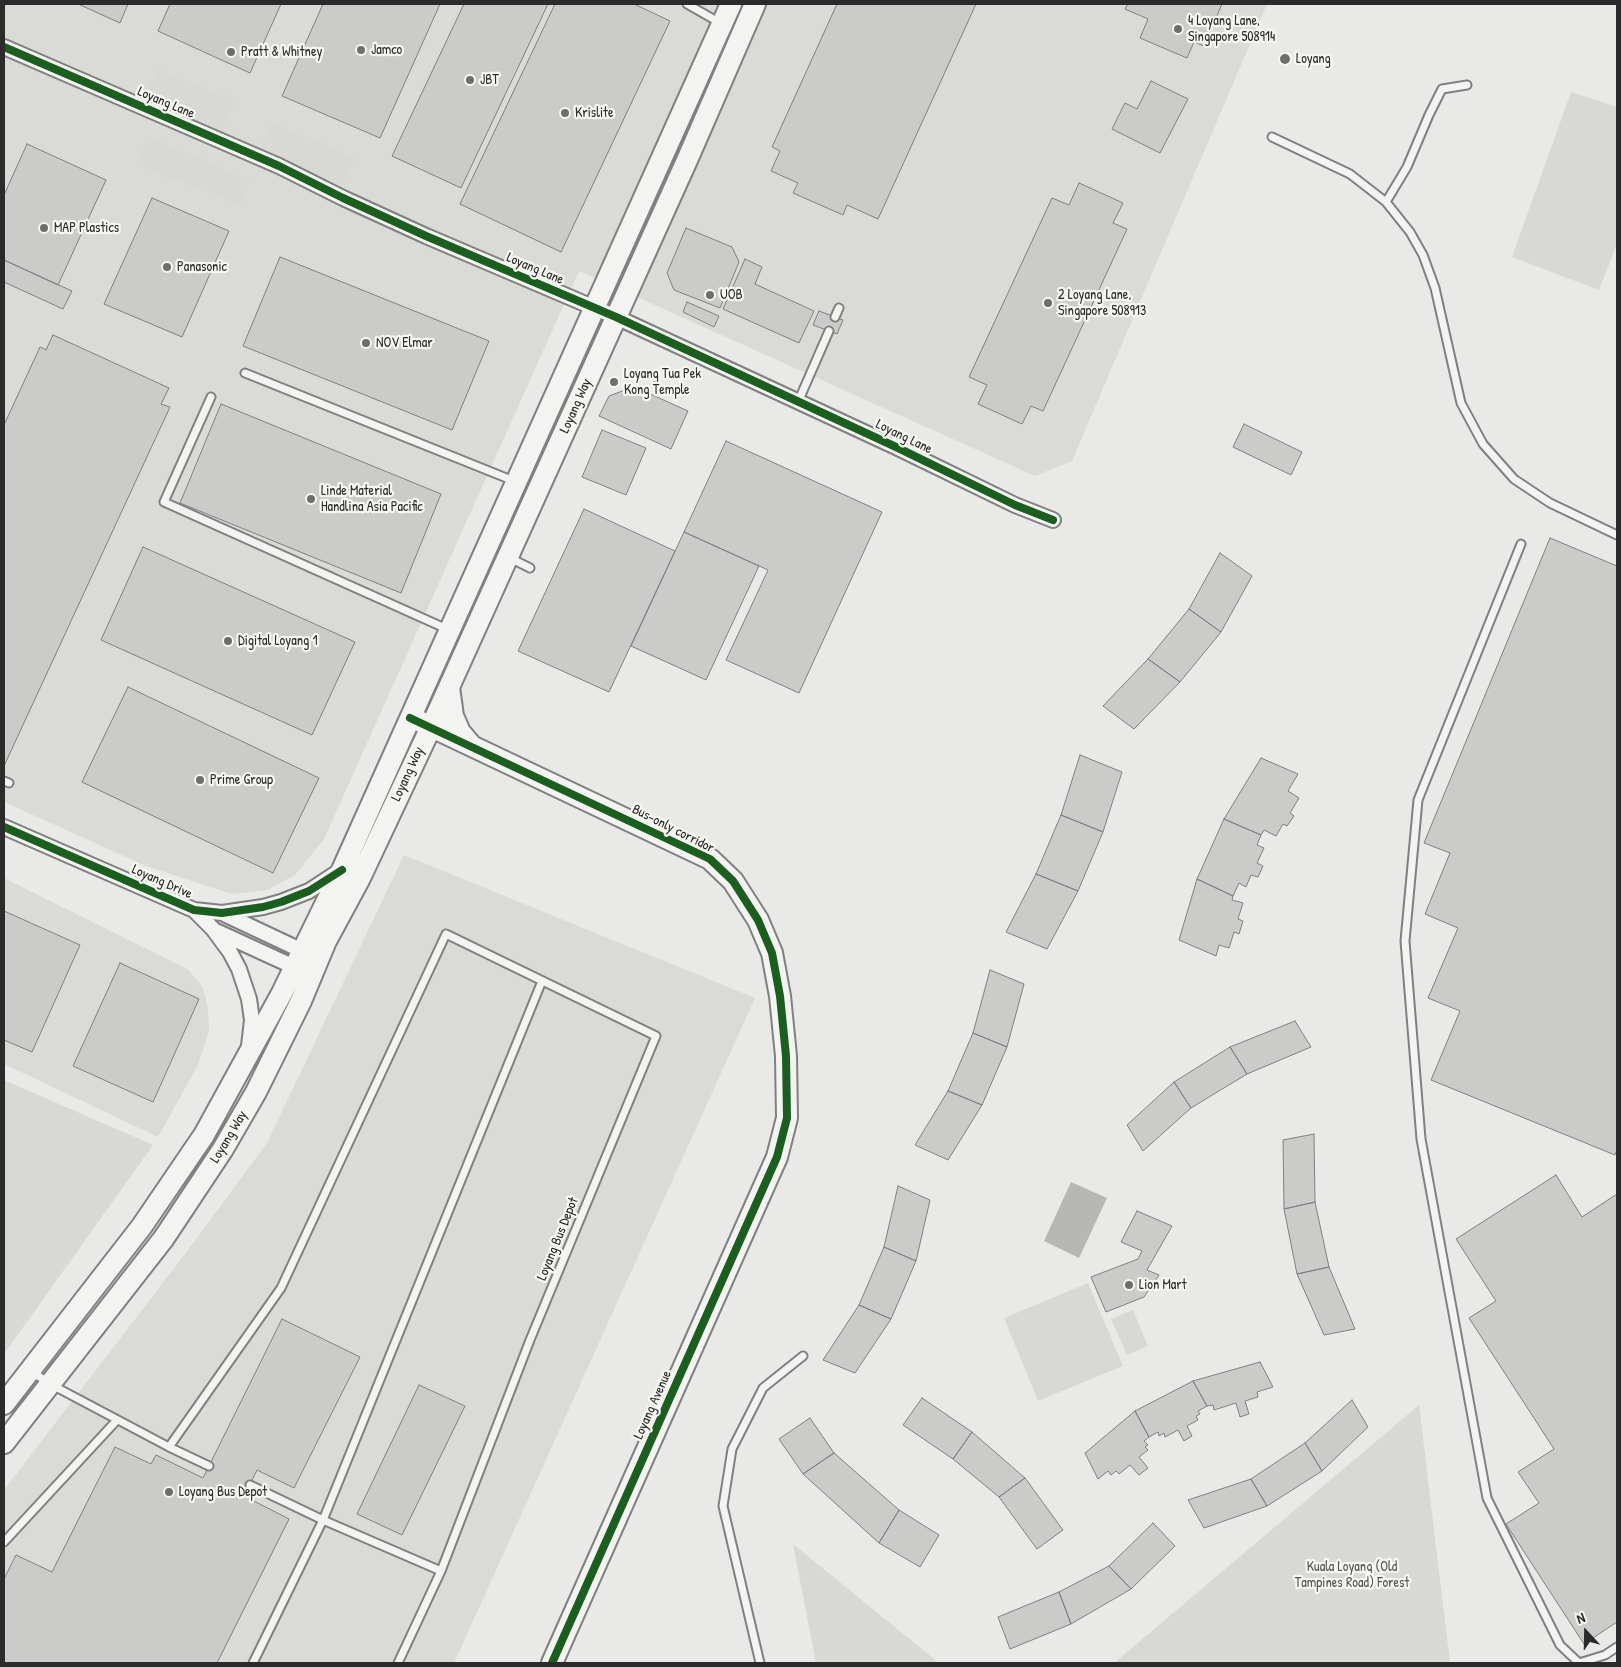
<!DOCTYPE html>
<style>
body{margin:0}
#map{position:relative;width:1621px;height:1667px;overflow:hidden;background:#e9e9e7;font-family:"Patrick Hand",sans-serif}
canvas{display:block}
.frame{position:absolute;inset:0;border:5px solid #2b2b2b;pointer-events:none}
.north{position:absolute;left:1561px;top:1607px;width:50px;height:50px;-webkit-text-stroke:4px #f6f6f2;paint-order:stroke;rotate:339deg;font-size:14px;font-weight:700;line-height:20px;text-align:center;color:#2b2b2b}
.north::after{content:'';display:block;margin:auto;width:18px;height:22px;background:#2b2b2b;clip-path:polygon(50% 0,100% 100%,50% 72%,0 100%)}
</style>
<div id="map">
<canvas width="1621" height="1667"></canvas>
<div class="frame"></div>
<div class="north">N</div>
</div>
<script>
const ctx = document.querySelector('canvas').getContext('2d');
ctx.lineJoin = 'round';
function paint(path, color) { ctx.fillStyle = color; ctx.fill(path, 'evenodd'); }
const poly = rows => new Path2D(rows.map(r => 'M' + r).join(''));
function strokePath(path, color, width, dash) { ctx.strokeStyle = color; ctx.lineWidth = width; ctx.lineCap = dash ? 'butt' : 'round'; ctx.setLineDash(dash || []); ctx.stroke(path); }
function drawText(font, color, halo, rows, align = 'center') {
  ctx.font = font + ' "Patrick Hand",sans-serif'; ctx.lineWidth = 4.5; ctx.setLineDash([]); ctx.textBaseline = 'middle'; ctx.strokeStyle = halo; ctx.fillStyle = color; for (const [text, x, y, turn = 0] of rows) {
    ctx.save(); ctx.translate(x, y); ctx.rotate((+turn || 0) * Math.PI / 180); ctx.textAlign = isNaN(turn) ? turn : align; if (halo) ctx.strokeText(text, 0, 0); ctx.fillText(text, 0, 0); ctx.restore();
  }
}
const built = poly([
 [4,4,1267,4,1072,461,1035,476,579,271,324,839,295,875,267,890,232,894,146,866,4,802],
 [404,855,755,998,454,1663,4,1663,4,1490,185,1254,267,1143],
 [4,878,189,970,203,988,208,1008,209,1031,198,1065,158,1137,4,1064]
]);
const green = poly([
 [158,71,236,100,222,131,143,99],
 [1571,92,1617,107,1617,244,1599,290,1512,257],
 [272,123,354,157,343,185,261,151],
 [148,137,249,180,242,205,136,165],
 [4,1080,153,1145,4,1354],
 [1088,1283,1123,1366,1038,1401,1004,1318],
 [1133,1310,1148,1346,1127,1355,1111,1319],
 [1419,1405,1450,1663,1114,1663],
 [793,1544,939,1663,816,1663]
]);
const water = poly([
 [1071,1182,1107,1198,1079,1258,1044,1241]
]);
const building = poly([
 [78,4,128,4,120,23,78,4],
 [170,4,281,4,250,73,158,31,170,4],
 [323,4,440,4,380,138,282,96,323,4],
 [464,4,548,4,461,188,392,156,464,4],
 [555,4,634,4,670,21,561,252,460,204,555,4],
 [837,4,976,4,878,219,847,205,843,215,793,193,798,183,771,171,780,151,772,147,837,4],
 [1128,4,1222,4,1204,46,1194,42,1187,58,1140,38,1148,19,1125,9,1128,4],
 [1151,81,1188,99,1160,153,1112,129,1125,103,1137,109,1151,81],
 [27,144,106,180,58,285,4,260,4,195,27,144],
 [1079,183,1123,203,1113,223,1127,229,1043,411,1031,406,1022,424,978,404,987,385,969,377,1052,198,1069,205,1079,183],
 [152,198,229,231,182,337,104,304,152,198],
 [686,228,732,247,739,262,720,308,674,290,667,273,686,228],
 [280,257,489,341,452,430,243,346,280,257],
 [745,259,762,267,755,284,814,311,799,343,723,309,745,259],
 [4,260,72,291,63,309,4,282,4,260],
 [687,302,719,316,714,327,683,312,687,302],
 [819,311,843,320,837,334,813,325,819,311],
 [53,335,169,388,161,404,170,407,4,766,4,425,40,347,46,350,53,335],
 [628,384,688,411,671,449,599,416,609,396,625,390,628,384],
 [221,404,441,494,401,593,180,503,221,404],
 [1244,424,1302,452,1291,475,1233,447,1244,424],
 [602,430,646,448,626,495,582,477,602,430],
 [726,441,882,512,799,693,726,660,768,570,684,532,726,441],
 [584,509,675,551,609,692,518,651,584,509],
 [684,532,759,566,706,680,631,646,684,532],
 [1550,538,1617,566,1617,1150,1615,1155,1431,1080,1460,1011,1428,998,1458,928,1425,914,1450,853,1424,843,1550,538],
 [143,547,355,642,312,735,101,640,143,547],
 [1220,553,1252,576,1221,632,1189,609,1220,553],
 [1189,609,1221,632,1180,682,1148,659,1189,609],
 [1148,659,1180,682,1134,729,1103,706,1148,659],
 [128,687,319,778,273,873,82,782,128,687],
 [1080,755,1122,772,1103,832,1061,815,1080,755],
 [1261,758,1298,774,1288,791,1299,798,1290,813,1294,816,1287,826,1283,824,1276,836,1264,830,1261,835,1224,819,1261,758],
 [1061,815,1103,832,1078,891,1036,874,1061,815],
 [1224,819,1261,835,1257,845,1264,848,1257,863,1263,866,1258,877,1251,875,1246,887,1239,883,1233,896,1197,879,1224,819],
 [1036,874,1078,891,1047,949,1006,932,1036,874],
 [1197,879,1233,896,1232,900,1243,903,1238,919,1243,921,1239,934,1234,932,1229,948,1219,945,1216,956,1179,940,1197,879],
 [4,911,80,945,32,1052,4,1040,4,911],
 [120,963,199,999,153,1102,73,1066,120,963],
 [990,970,1024,984,1007,1047,973,1033,990,970],
 [1295,1021,1311,1047,1247,1074,1230,1047,1295,1021],
 [973,1033,1007,1047,982,1105,948,1091,973,1033],
 [1230,1047,1247,1074,1191,1108,1174,1082,1230,1047],
 [1174,1082,1191,1108,1143,1151,1127,1125,1174,1082],
 [948,1091,982,1105,948,1160,915,1145,948,1091],
 [1314,1134,1315,1202,1284,1209,1283,1140,1314,1134],
 [1556,1175,1582,1217,1617,1194,1617,1622,1584,1644,1506,1524,1539,1503,1518,1472,1554,1449,1469,1318,1496,1301,1456,1239,1556,1175],
 [898,1186,930,1200,916,1261,884,1247,898,1186],
 [1315,1202,1329,1267,1297,1274,1284,1209,1315,1202],
 [1137,1211,1172,1226,1147,1270,1159,1275,1144,1297,1106,1312,1091,1277,1138,1259,1142,1251,1121,1242,1137,1211],
 [884,1247,916,1261,891,1319,859,1305,884,1247],
 [1329,1267,1355,1329,1324,1335,1297,1274,1329,1267],
 [859,1305,891,1319,855,1373,823,1360,859,1305],
 [282,1319,360,1357,294,1488,257,1470,244,1496,289,1519,217,1663,4,1663,4,1579,16,1555,52,1572,115,1447,151,1464,156,1455,203,1478,282,1319],
 [1260,1362,1273,1387,1257,1392,1258,1397,1245,1401,1249,1414,1240,1417,1236,1403,1214,1410,1213,1405,1207,1406,1193,1381,1260,1362],
 [1193,1381,1207,1406,1198,1411,1200,1414,1196,1416,1198,1420,1187,1426,1192,1436,1184,1441,1178,1430,1165,1437,1164,1433,1159,1436,1158,1432,1149,1437,1135,1411,1193,1381],
 [419,1385,465,1406,402,1535,357,1514,419,1385],
 [922,1398,972,1432,953,1459,903,1425,922,1398],
 [1352,1400,1368,1427,1322,1471,1305,1443,1352,1400],
 [1135,1411,1149,1437,1144,1441,1148,1445,1145,1447,1148,1450,1139,1457,1148,1468,1139,1475,1130,1465,1119,1474,1116,1471,1111,1475,1108,1471,1098,1479,1085,1453,1135,1411],
 [810,1418,834,1453,803,1474,779,1439,810,1418],
 [972,1432,1025,1478,999,1497,953,1459,972,1432],
 [1305,1443,1322,1471,1267,1506,1251,1479,1305,1443],
 [834,1453,899,1510,879,1543,803,1474,834,1453],
 [1025,1478,1063,1530,1037,1549,999,1497,1025,1478],
 [1251,1479,1267,1506,1204,1528,1188,1500,1251,1479],
 [899,1510,939,1535,920,1567,879,1543,899,1510],
 [1153,1523,1175,1546,1131,1589,1109,1566,1153,1523],
 [1109,1566,1131,1589,1071,1624,1059,1592,1109,1566],
 [1059,1592,1071,1624,1010,1649,998,1617,1059,1592]
]);
const lane = poly([
 [687,4,722,24],
 [1272,137,1350,174,1386,202,1410,232,1423,255,1435,288,1461,403,1483,444,1514,479,1550,503,1617,535],
 [1386,202,1407,167,1429,115,1442,89,1467,85],
 [835,317,839,308],
 [245,373,514,481],
 [211,397,164,502,447,629],
 [798,402,829,331],
 [1521,544,1418,800,1405,941,1421,1139,1487,1498,1560,1645,1579,1663],
 [510,558,530,568],
 [4,781,9,783],
 [31,1371,50,1384,169,1447,209,1466],
 [169,1447,281,1288,446,934,656,1036,530,1340,441,1571,398,1663],
 [250,1485,323,1520,441,1571],
 [4,1542,117,1420],
 [253,1663,323,1520,542,981],
 [760,1663,723,1506,732,1449,763,1388,803,1356],
 [1579,1663,1605,1655,1617,1647]
]);
const street = poly([
 [4,47,279,166,343,198,426,236,616,317,896,447,1015,505,1053,520],
 [4,827,194,910,222,913,263,907,281,902,309,891,341,870],
 [194,910,213,929,230,952,239,969,249,999,252,1020,249,1046],
 [222,913,309,954],
 [216,931,303,971]
]);
const secondary = poly([
 [449,687,453,716,460,732,471,745],
 [419,721,710,859,733,881,758,920,772,953,780,996,786,1056,787,1118,777,1157,552,1663],
 [4,1404,142,1226,204,1135,282,993,342,870,731,4],
 [4,1443,164,1238,223,1149,256,1092,301,1001,326,941,360,878,431,727,688,158,755,4]
]);
const cycleway = poly([
 [4,47,279,166,343,198,426,236,616,317,896,447,1015,505,1053,520],
 [410,718,710,859,733,881,758,920,772,953,780,996,786,1056,787,1118,777,1157,552,1663],
 [4,827,194,910,222,913,263,907,281,902,309,891,342,870]
]);
const markers = [
 [1178,29,5,"#6e6e6d"],
 [361,50,5,"#6e6e6d"],
 [231,52,5,"#6e6e6d"],
 [1285,59,6,"#6e6e6d"],
 [470,80,5,"#6e6e6d"],
 [565,113,5,"#6e6e6d"],
 [44,228,5,"#6e6e6d"],
 [167,267,5,"#6e6e6d"],
 [710,295,5,"#6e6e6d"],
 [1048,303,5,"#6e6e6d"],
 [366,343,5,"#6e6e6d"],
 [614,382,5,"#6e6e6d"],
 [311,499,5,"#6e6e6d"],
 [228,641,5,"#6e6e6d"],
 [200,780,5,"#6e6e6d"],
 [1129,1285,5,"#6e6e6d"],
 [169,1492,5,"#6e6e6d"]
];
const poiNames = [
 ["4 Loyang Lane,",1188,21],
 ["Singapore 508914",1188,37],
 ["Jamco",371,50],
 ["Pratt & Whitney",241,52],
 ["Loyang",1296,59],
 ["JBT",480,80],
 ["Krislite",575,113],
 ["MAP Plastics",54,228],
 ["Panasonic",177,267],
 ["UOB",720,295],
 ["2 Loyang Lane,",1058,295],
 ["Singapore 508913",1058,311],
 ["NOV Elmar",376,343],
 ["Loyang Tua Pek",624,374],
 ["Kong Temple",624,390],
 ["Linde Material",321,491],
 ["Handlina Asia Pacific",321,507],
 ["Digital Loyang 1",238,641],
 ["Prime Group",210,780],
 ["Lion Mart",1139,1285],
 ["Loyang Bus Depot",179,1492]
];
const streetNames = [
 ["Loyang Lane",166,103,23],
 ["Loyang Lane",535,269,23],
 ["Loyang Way",576,406,-66],
 ["Loyang Lane",904,437,26],
 ["Loyang Way",408,774,-65],
 ["Bus-only corridor",673,829,27],
 ["Loyang Drive",162,882,24],
 ["Loyang Way",229,1137,-59],
 ["Loyang Bus Depot",558,1239,-68],
 ["Loyang Avenue",653,1405,-66]
];
const parkNames = [
 ["Kuala Loyang (Old",1352,1567],
 ["Tampines Road) Forest",1352,1583]
];
paint(built, '#dadad7');
paint(green, '#d8d8d5');
paint(water, '#b7b7b4');
paint(building, '#cbcbca');
strokePath(building, '#808080', 1);
strokePath(lane, '#808080', 11);
strokePath(street, '#808080', 18);
strokePath(secondary, '#808080', 24);
strokePath(lane, '#f3f3f1', 7);
strokePath(street, '#f3f3f1', 14);
strokePath(secondary, '#f3f3f1', 20);
strokePath(cycleway, '#1b5e20', 8);
for (const [x, y, r, color] of markers) { const dot = new Path2D(); dot.arc(x, y, r, 0, 2 * Math.PI); ctx.fillStyle = color; ctx.fill(dot); strokePath(dot, '#f6f6f2', 2); }
drawText('14px', '#2b2b2b', '#f6f6f2', poiNames, 'left');
drawText('14px', '#2b2b2b', '#f6f6f2', streetNames);
drawText('14px', '#535352', '#f6f6f2', parkNames);
</script>
